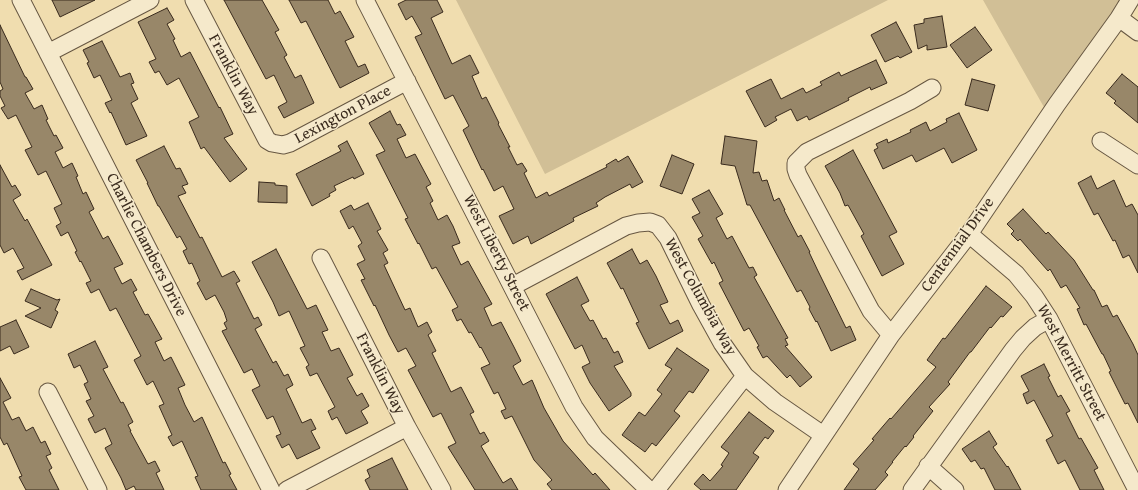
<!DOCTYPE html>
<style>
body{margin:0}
canvas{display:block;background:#f0ddaf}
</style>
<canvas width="1138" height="490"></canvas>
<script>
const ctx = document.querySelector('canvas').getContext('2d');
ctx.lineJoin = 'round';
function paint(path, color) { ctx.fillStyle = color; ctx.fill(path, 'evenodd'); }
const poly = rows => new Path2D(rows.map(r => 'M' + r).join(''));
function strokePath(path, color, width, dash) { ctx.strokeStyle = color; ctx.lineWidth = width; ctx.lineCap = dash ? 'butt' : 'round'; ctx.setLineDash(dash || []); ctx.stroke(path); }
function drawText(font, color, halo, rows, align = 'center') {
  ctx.font = font + ' "Gentium Book Plus",serif'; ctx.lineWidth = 3; ctx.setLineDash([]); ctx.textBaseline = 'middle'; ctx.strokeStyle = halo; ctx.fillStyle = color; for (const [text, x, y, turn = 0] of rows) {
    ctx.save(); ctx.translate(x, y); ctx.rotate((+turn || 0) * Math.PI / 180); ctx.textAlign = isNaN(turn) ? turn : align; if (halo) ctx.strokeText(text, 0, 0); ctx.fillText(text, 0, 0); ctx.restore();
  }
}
const green = poly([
 [456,0,888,0,545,174],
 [983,0,1130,0,1049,116]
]);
const building = poly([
 [52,0,95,0,60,17,52,0],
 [224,0,262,0,279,30,275,32,287,55,284,57,295,78,301,75,314,103,284,118,278,107,287,102,274,75,266,79,224,0],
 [289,0,328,0,335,14,340,11,354,37,345,41,358,67,365,64,369,73,340,88,306,21,301,23,289,0],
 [406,0,437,0,443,12,431,18,452,64,470,55,479,73,472,76,482,99,486,97,499,123,498,124,510,147,508,147,517,165,522,163,527,171,524,173,536,198,547,192,549,196,607,167,606,165,616,159,618,162,628,156,643,182,632,188,630,184,605,197,596,203,598,206,573,218,574,221,531,244,528,236,513,244,499,216,514,209,503,186,494,191,483,169,482,170,463,130,469,126,453,95,445,99,415,37,422,34,412,16,406,20,398,4,406,0],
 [167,8,174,20,167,24,175,39,173,40,181,57,190,52,219,108,220,107,233,134,224,138,247,169,230,182,204,147,201,149,189,122,199,117,179,78,167,85,159,71,155,73,149,62,156,59,138,22,167,8],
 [942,16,947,47,927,50,927,45,918,49,914,25,924,23,924,19,942,16],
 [896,22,912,52,900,58,898,56,885,62,871,35,896,22],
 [0,25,25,77,26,77,33,89,25,93,34,109,42,105,48,119,46,120,54,136,56,135,63,148,55,152,63,168,72,163,78,176,76,177,83,194,86,192,94,209,89,212,103,239,108,236,123,264,114,268,122,284,131,279,137,290,133,292,145,315,148,314,162,339,155,342,164,361,171,357,185,385,178,388,185,405,194,422,202,417,223,463,225,462,231,474,229,475,237,490,201,490,195,477,198,476,182,441,173,446,168,437,172,435,159,406,164,404,153,381,147,385,134,360,141,356,116,308,110,311,99,289,91,293,86,283,91,281,81,261,80,262,75,252,77,251,68,232,61,236,56,226,61,223,54,208,62,204,46,171,38,175,25,150,32,147,16,115,8,119,1,108,5,106,0,96,0,91,3,89,0,82,0,25],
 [975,27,992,50,967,68,950,45,975,27],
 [102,41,120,77,130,73,134,83,131,84,138,99,131,103,147,136,126,145,111,112,110,113,105,103,112,100,100,75,94,78,87,63,89,62,83,50,102,41],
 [876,60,887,83,871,90,870,87,848,98,849,100,809,120,807,116,797,121,791,109,775,117,777,120,765,127,746,91,771,79,781,99,803,88,806,93,822,85,820,82,839,72,841,76,876,60],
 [1122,74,1138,87,1138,123,1114,103,1116,101,1106,93,1122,74],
 [972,79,995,85,988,111,965,105,972,79],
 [390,111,397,125,400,124,406,135,397,139,406,158,415,154,431,184,426,187,433,201,430,203,438,220,447,215,453,226,460,243,452,246,461,265,468,261,492,304,484,308,492,326,501,322,514,347,521,361,513,366,523,385,532,380,544,408,563,441,593,475,595,473,610,490,552,490,547,484,552,480,534,460,512,416,505,419,501,411,506,409,498,392,494,394,481,368,490,364,481,347,480,348,471,332,469,333,461,319,457,321,452,310,458,307,436,267,432,269,419,243,418,244,405,219,408,218,376,155,385,151,369,123,390,111],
 [959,113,977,150,952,163,944,148,916,162,912,155,883,169,874,150,878,148,876,144,887,139,888,143,911,132,910,130,926,122,930,131,947,122,946,119,959,113],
 [725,136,757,141,753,173,759,172,762,181,767,180,774,201,779,198,785,210,784,210,798,237,801,235,810,252,809,252,818,271,846,328,850,326,856,340,831,351,817,321,816,322,809,309,810,307,801,290,797,292,750,205,747,205,735,166,721,164,725,136],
 [347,141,364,174,354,179,353,177,334,186,336,190,329,194,330,196,312,206,296,174,341,151,338,146,347,141],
 [164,146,176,169,180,168,188,184,182,186,186,193,178,196,200,238,202,237,222,277,234,271,240,281,236,283,254,319,258,317,262,325,255,329,273,363,276,361,284,376,288,374,293,385,286,389,302,423,311,419,316,429,311,431,320,448,297,459,289,444,282,448,276,436,281,434,273,416,267,419,252,390,260,386,252,369,244,373,222,331,227,329,224,323,227,321,224,312,215,295,206,300,197,283,200,281,192,263,189,264,183,251,187,249,180,236,177,238,159,206,158,206,147,183,148,183,136,160,164,146],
 [853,150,897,232,889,236,904,264,882,276,861,236,864,234,848,205,845,206,840,193,825,166,853,150],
 [672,155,694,164,682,194,660,186,672,155],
 [0,165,12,187,15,185,21,195,13,200,25,221,27,219,52,265,22,280,17,271,24,268,13,248,4,253,0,245,0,165],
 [1091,176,1097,189,1114,180,1126,207,1132,204,1138,215,1138,273,1129,255,1123,258,1115,240,1113,241,1098,213,1094,215,1078,183,1091,176],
 [259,182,275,183,275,185,287,186,287,203,258,202,259,182],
 [709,190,723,214,716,218,727,239,732,236,749,268,753,267,757,275,754,277,788,338,785,339,788,345,785,346,812,377,800,387,790,375,787,378,767,356,763,358,757,347,759,346,749,328,744,331,719,283,723,281,714,262,712,264,698,239,703,236,692,217,700,213,692,199,709,190],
 [368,203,381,229,377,231,388,250,383,253,388,263,384,265,405,310,410,308,418,327,427,322,432,332,428,335,436,351,432,353,451,392,461,387,474,412,470,414,480,434,484,432,489,441,481,446,503,483,511,478,518,490,475,490,448,447,456,443,441,413,433,417,408,370,416,366,406,348,398,352,389,335,375,305,374,306,361,280,365,279,357,264,365,260,358,246,362,243,353,226,349,229,340,211,351,205,354,210,368,203],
 [1023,209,1046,234,1048,232,1074,260,1093,290,1094,290,1102,307,1107,305,1113,317,1117,315,1133,344,1138,355,1138,423,1128,403,1125,404,1109,372,1111,371,1103,354,1102,354,1086,324,1084,325,1077,309,1080,308,1066,285,1061,288,1050,269,1048,271,1020,239,1018,241,1011,234,1014,231,1007,224,1023,209],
 [276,249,307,309,316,305,328,330,322,332,331,351,339,348,353,375,347,378,357,396,362,393,369,406,361,411,368,423,346,434,337,417,332,420,328,411,335,407,317,373,310,376,306,367,309,365,300,348,305,346,289,311,279,316,273,302,252,262,276,249],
 [632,249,640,264,647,260,656,276,668,302,660,305,670,324,678,320,683,331,649,349,636,323,639,322,623,288,621,289,607,263,632,249],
 [577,277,589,301,581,305,590,321,593,320,603,339,606,338,614,353,618,351,623,362,614,366,631,393,631,396,609,411,590,383,582,367,590,363,582,345,575,349,546,294,577,277],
 [986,286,1012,307,1003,317,1001,316,991,328,990,327,971,352,970,352,948,382,950,384,929,407,933,411,913,436,914,437,906,447,905,446,892,462,893,462,885,472,888,475,875,490,844,490,859,469,853,464,874,440,872,439,890,418,891,419,936,367,927,360,943,338,945,339,986,286],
 [31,289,57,300,60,299,55,310,58,312,51,328,25,316,41,308,25,301,31,289],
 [16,320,29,347,14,354,10,346,0,351,0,327,16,320],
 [95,341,108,367,103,369,121,403,123,402,133,422,128,425,131,431,130,431,148,464,155,461,160,471,156,473,164,490,136,490,134,486,126,490,121,478,105,448,112,444,105,428,95,433,88,419,94,416,86,401,91,399,84,384,88,382,80,365,74,368,68,354,95,341],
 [677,348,709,370,693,393,689,391,674,411,680,416,656,446,652,443,645,452,622,435,639,412,645,416,662,394,657,390,672,369,665,365,677,348],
 [1044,364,1050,376,1048,377,1058,397,1061,395,1070,411,1066,413,1079,439,1081,438,1098,468,1094,470,1104,490,1080,490,1065,460,1058,464,1046,440,1053,436,1034,400,1027,404,1023,394,1029,391,1021,376,1044,364],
 [0,378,11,398,3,402,12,420,19,417,26,431,33,427,41,443,45,441,51,454,46,456,52,468,49,470,59,490,26,490,19,477,22,476,7,443,4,445,0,437,0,378],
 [749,412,774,431,768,439,765,437,753,453,759,457,736,490,701,490,694,484,703,474,710,481,723,466,721,465,729,453,721,447,749,412],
 [989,431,997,444,993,447,1007,467,1008,466,1021,490,995,490,984,468,981,469,975,460,971,462,962,449,989,431],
 [392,458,408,490,370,490,365,480,370,477,367,470,392,458]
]);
const minor = poly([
 [21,0,271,490],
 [194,0,267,140,272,143,283,145,290,143,407,81],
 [365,0,574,407,595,438,649,490],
 [1119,18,1138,32],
 [48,53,150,0],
 [1101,141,1138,165],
 [969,234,1016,274,1034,296,1049,319,1137,490],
 [321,258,407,427,442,490],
 [513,286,626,226,638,223,650,222,658,225,668,238,701,305,722,343,745,376,775,402,823,435],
 [891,335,871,311,798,175,796,169,796,163,807,152,910,101,932,88],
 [48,392,98,490],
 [928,466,955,490],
 [287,490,407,427],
 [656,490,745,376],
 [787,490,891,335,969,234,1057,104,1119,18,1130,0],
 [912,490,1013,350,1023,338,1035,327,1049,319]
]);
const streetNames = [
 ["Franklin Way",233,75,62],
 ["Lexington Place",343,115,-28],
 ["Charlie Chambers Drive",146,245,63],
 ["Centennial Drive",958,245,-54],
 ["West Liberty Street",496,253,63],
 ["West Columbia Way",700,297,61],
 ["West Merritt Street",1071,363,62],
 ["Franklin Way",380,374,63]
];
paint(green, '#d1bf96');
paint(building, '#988769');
strokePath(building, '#392a1d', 1);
strokePath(minor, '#675742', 19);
strokePath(minor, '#f5e9cb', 17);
drawText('16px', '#392a1d', '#f5e9cb', streetNames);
</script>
